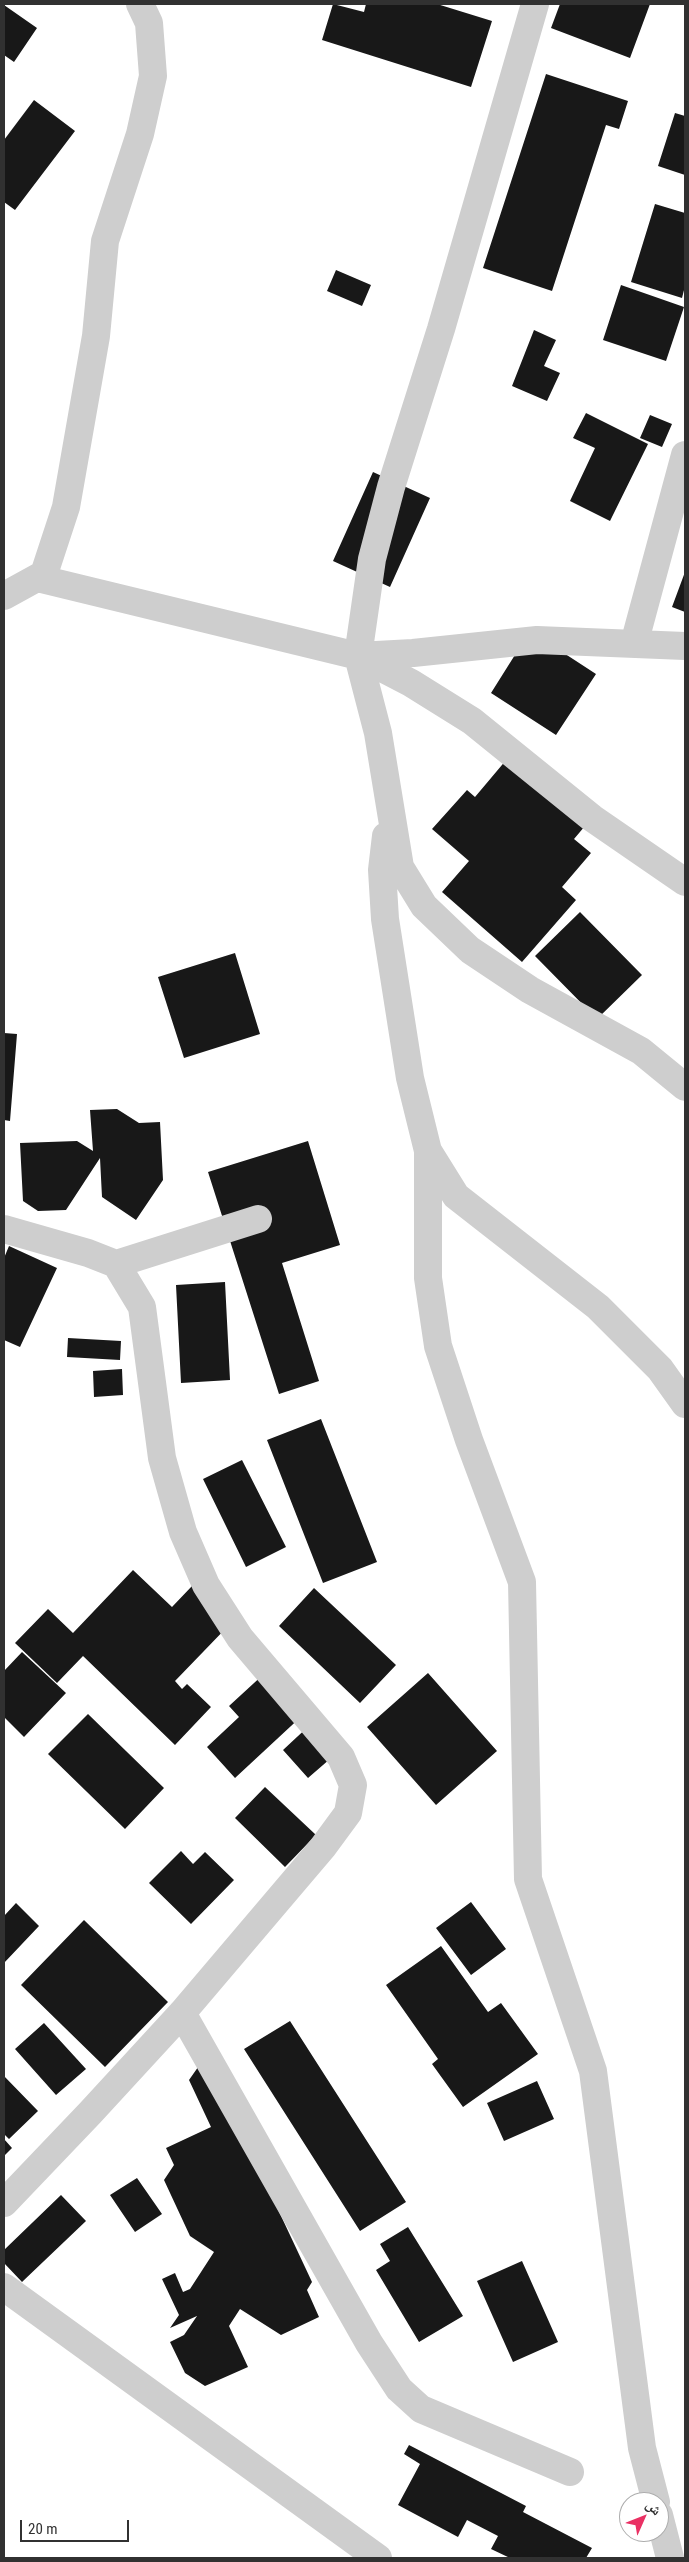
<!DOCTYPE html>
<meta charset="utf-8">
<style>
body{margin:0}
#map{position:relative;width:689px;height:2562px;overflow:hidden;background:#fff;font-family:"Roboto Condensed","Noto Naskh Arabic",sans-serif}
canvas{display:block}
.frame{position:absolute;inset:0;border:5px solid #313131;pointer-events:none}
.north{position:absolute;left:619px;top:2492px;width:50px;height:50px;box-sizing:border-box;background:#fff;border:1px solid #adadad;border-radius:50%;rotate:46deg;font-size:14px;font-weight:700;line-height:20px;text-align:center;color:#313131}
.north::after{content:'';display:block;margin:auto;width:18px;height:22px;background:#ea3164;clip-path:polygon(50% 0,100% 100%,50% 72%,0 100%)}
.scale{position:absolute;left:20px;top:2520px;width:109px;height:22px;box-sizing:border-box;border:2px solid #313131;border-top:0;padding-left:6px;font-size:15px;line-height:18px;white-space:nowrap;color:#313131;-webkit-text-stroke:4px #fff;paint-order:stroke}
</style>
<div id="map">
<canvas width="689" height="2562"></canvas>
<div class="frame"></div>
<div class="north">ش</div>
<div class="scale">20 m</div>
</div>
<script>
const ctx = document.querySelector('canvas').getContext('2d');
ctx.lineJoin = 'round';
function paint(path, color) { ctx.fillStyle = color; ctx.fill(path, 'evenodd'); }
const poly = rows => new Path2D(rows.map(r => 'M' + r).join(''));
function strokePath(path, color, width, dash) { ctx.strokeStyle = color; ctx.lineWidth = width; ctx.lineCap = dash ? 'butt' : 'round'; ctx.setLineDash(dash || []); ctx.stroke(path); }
const building = poly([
 [333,4,364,12,366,4,437,4,492,21,471,87,322,40],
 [560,4,650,4,630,58,551,28],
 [4,5,37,28,14,62,4,55],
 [546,74,628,101,619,129,606,125,552,291,483,268],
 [34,100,75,131,15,210,4,202,4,140],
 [675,113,685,116,685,175,658,166],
 [655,204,685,213,685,286,682,298,631,282],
 [336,270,371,285,362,306,327,291],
 [621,285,684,307,666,361,603,340],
 [534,330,556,340,544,366,560,373,547,401,512,386],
 [586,413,648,444,610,521,570,501,595,448,573,438],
 [650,415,672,424,662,447,640,438],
 [373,472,430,498,390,587,333,561],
 [685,572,685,612,672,607],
 [530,631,596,674,556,735,491,693],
 [507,759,585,826,574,839,591,853,562,887,576,900,522,962,442,892,469,861,432,829,467,790,475,797],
 [580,912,642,975,597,1019,535,956],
 [235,953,260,1034,184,1058,158,977],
 [4,1033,17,1034,10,1121,4,1120],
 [117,1109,139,1123,160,1122,163,1180,136,1220,102,1197,100,1158,66,1210,38,1211,23,1201,20,1143,77,1141,93,1151,90,1110],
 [308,1141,340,1245,282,1263,319,1381,279,1394,208,1172],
 [9,1246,57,1268,20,1347,4,1340,4,1258],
 [225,1282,230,1380,181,1383,176,1285],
 [68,1338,121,1341,120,1360,67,1357],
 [122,1369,123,1395,94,1397,93,1371],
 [321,1419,377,1562,323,1583,267,1440],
 [242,1460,286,1547,246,1567,203,1479],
 [133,1570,172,1607,192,1586,231,1623,175,1681,182,1689,187,1684,211,1707,175,1745,83,1656,57,1683,15,1643,48,1609,73,1633],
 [314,1588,396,1665,360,1703,279,1626],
 [22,1652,66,1693,24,1737,4,1717,4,1671],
 [266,1672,305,1713,235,1778,207,1747,239,1717,229,1706],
 [428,1673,497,1751,436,1805,367,1727],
 [88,1714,164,1788,125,1829,48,1754],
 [312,1723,338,1752,308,1778,283,1750],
 [265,1787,316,1835,285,1867,235,1818],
 [181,1851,193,1864,205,1852,234,1880,191,1924,149,1883],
 [471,1902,506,1949,471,1975,436,1928],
 [16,1903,39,1926,4,1963,4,1916],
 [84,1920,168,2002,105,2067,21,1985],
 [441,1946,488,2012,501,2003,538,2054,463,2107,432,2064,438,2059,386,1985],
 [290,2021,406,2202,360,2231,244,2049],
 [44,2023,86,2069,56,2095,15,2049],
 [203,2060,252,2154,312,2282,307,2290,319,2317,281,2335,240,2309,229,2326,248,2367,205,2386,185,2373,170,2342,184,2335,197,2316,170,2328,179,2315,162,2279,175,2273,183,2292,190,2289,214,2252,190,2236,164,2180,174,2165,166,2148,211,2127,189,2080],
 [4,2076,38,2111,9,2139,4,2134],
 [537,2081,554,2119,504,2141,487,2103],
 [4,2139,12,2148,4,2156],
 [137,2178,162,2214,135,2232,110,2195],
 [61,2195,86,2221,22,2282,4,2263,4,2250],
 [408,2227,463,2316,419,2342,376,2270,390,2261,380,2244],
 [522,2261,558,2342,513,2362,477,2281],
 [409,2445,526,2506,523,2512,592,2548,586,2558,510,2558,491,2549,498,2536,467,2520,458,2537,398,2505,420,2464,404,2454]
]);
const minor = poly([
 [535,4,441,329,391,487,372,559,358,656,378,733,400,867,424,906,470,950,530,990,641,1051,685,1087],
 [37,578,358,656,413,653,537,640,685,646],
 [4,596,44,574,66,507,96,336,105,241,140,134,153,76,149,23,140,4],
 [634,644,685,455],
 [359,656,411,683,472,721,592,818,685,882],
 [386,836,382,870,385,919,410,1078,428,1151,456,1196,598,1307,660,1369,685,1404],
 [428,1151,428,1278,438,1346,469,1440,522,1582,528,1879,593,2071,642,2448,656,2502],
 [4,1229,88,1253,116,1264,142,1307,162,1458,183,1532,206,1585,240,1638,341,1757,353,1785,348,1813,323,1847,182,2013,90,2113,4,2203],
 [116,1264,258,1219],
 [182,2013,369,2343,399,2389,421,2409,570,2472],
 [4,2287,378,2558],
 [659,2515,670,2558]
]);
paint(building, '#181818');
strokePath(minor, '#cecece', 28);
</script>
